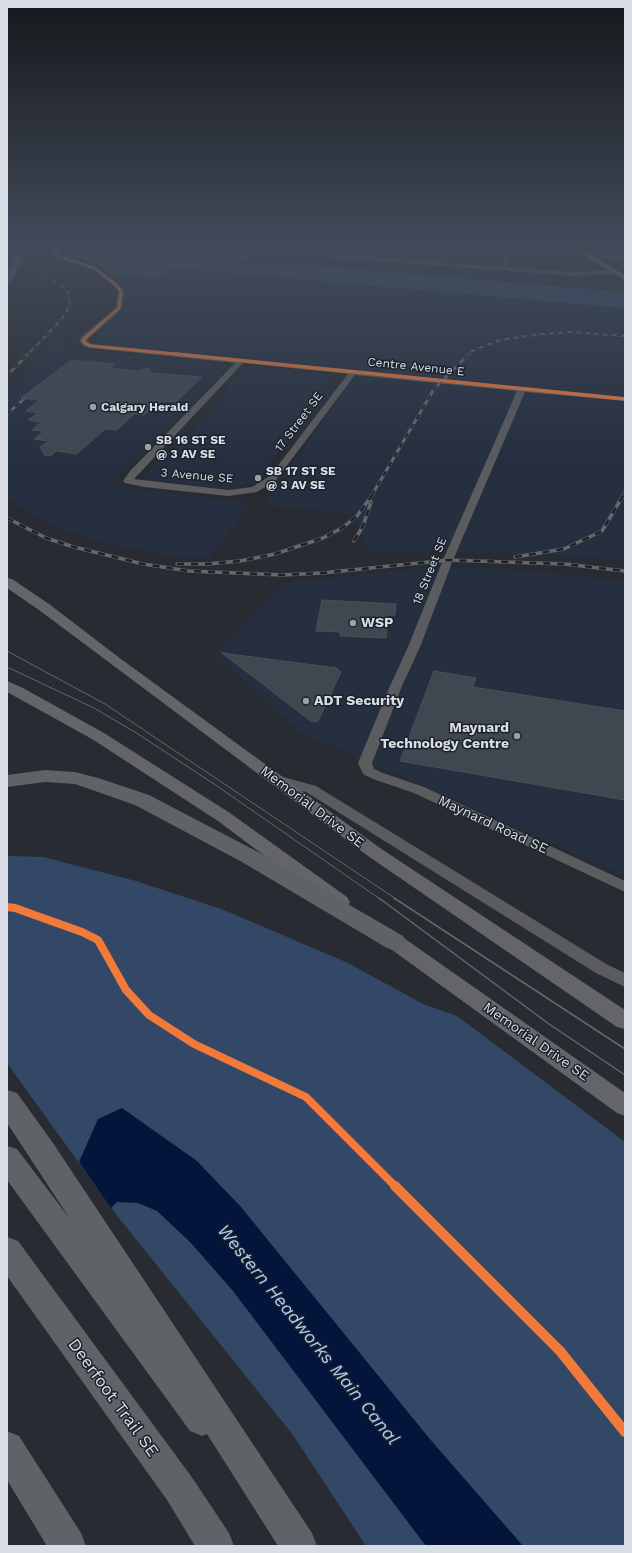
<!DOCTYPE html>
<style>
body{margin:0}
#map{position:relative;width:632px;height:1553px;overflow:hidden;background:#282c32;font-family:"Work Sans",sans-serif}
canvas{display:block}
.frame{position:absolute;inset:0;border:8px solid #d9dde5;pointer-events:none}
</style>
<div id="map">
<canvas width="632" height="1553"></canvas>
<div class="frame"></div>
</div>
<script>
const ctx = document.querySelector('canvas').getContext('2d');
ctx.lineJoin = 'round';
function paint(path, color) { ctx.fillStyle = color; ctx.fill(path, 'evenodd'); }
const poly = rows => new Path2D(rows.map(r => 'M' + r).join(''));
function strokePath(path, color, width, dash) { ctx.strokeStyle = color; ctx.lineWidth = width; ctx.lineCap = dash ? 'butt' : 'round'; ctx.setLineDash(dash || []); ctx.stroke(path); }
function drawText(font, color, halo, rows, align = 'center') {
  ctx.font = font + ' "Work Sans",sans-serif'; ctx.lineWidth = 3; ctx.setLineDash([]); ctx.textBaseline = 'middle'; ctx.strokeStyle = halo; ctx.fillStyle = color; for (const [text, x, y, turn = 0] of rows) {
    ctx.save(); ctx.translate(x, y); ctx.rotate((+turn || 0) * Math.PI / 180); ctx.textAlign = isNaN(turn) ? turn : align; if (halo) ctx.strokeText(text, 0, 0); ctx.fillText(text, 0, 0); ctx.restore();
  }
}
const built = poly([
 [151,245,239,245,242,249,241,259,235,262,138,254],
 [170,268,625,308,625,561,567,555,433,552,369,554,352,514,264,505,360,370,105,346,91,339,122,312,130,297,116,274,157,278],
 [56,339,69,340,61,347,230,365,111,485,251,503,209,558,187,558,160,554,95,541,48,523,30,513,7,498,7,395],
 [254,367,329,375,334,377,256,482,228,489,146,479,143,476,178,443,181,443,231,390,225,389,246,368],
 [433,567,521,570,625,581,625,876,393,772,302,733,215,654,284,583]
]);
const green = poly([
 [186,257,225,260,235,262,235,265,312,265,625,292,625,308,170,268],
 [10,856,43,857,136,881,224,910,348,963,423,1004,457,1016,625,1142,625,1546,366,1546,293,1435,115,1213,7,1063,7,857]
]);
const water = poly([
 [122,1108,197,1161,241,1207,429,1438,523,1546,426,1546,233,1291,190,1242,157,1211,138,1203,117,1202,111,1208,79,1162,98,1119]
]);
const building = poly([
 [71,245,151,245,138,254,184,258,157,278,116,274,109,271,97,263,66,255,71,245],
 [71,360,115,364,110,368,138,371,148,368,152,373,202,377,176,402,162,401,144,415,134,414,117,430,105,429,77,454,56,451,52,455,45,456,40,447,49,441,34,439,44,431,32,430,41,422,28,420,38,413,26,411,39,400,21,398,71,360],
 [322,600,396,604,395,615,388,615,386,638,340,636,340,632,316,631,322,600],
 [222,653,337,668,341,672,318,721,312,722,222,653],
 [434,671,476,678,473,687,625,711,625,800,400,761,434,671]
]);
const minor = poly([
 [55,245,61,245,58,253,59,255,96,267,117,283,124,291,122,308,118,313,88,339,89,342,92,344,625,397,625,401,525,392,453,560,420,647,402,686,372,763,374,769,383,773,424,787,625,881,625,892,414,793,373,779,363,774,358,763,390,686,408,647,443,560,517,391,355,375,276,480,257,492,228,496,144,487,125,483,123,481,130,471,235,363,91,348,83,346,79,341,82,336,116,308,118,291,113,285,92,269,55,257,52,253,55,245],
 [243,363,348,374,270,476,252,487,228,490,134,479,243,363],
 [236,245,242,245,243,247,402,259,408,252,408,249,404,245,411,245,414,249,414,252,408,260,501,267,504,259,487,245,494,245,510,259,507,267,571,272,608,270,568,245,576,245,595,257,625,254,625,258,600,260,625,275,625,280,614,274,571,276,245,251,246,253,243,260,235,264,232,262,238,258,240,253,236,245],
 [276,775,316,786,608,965,625,973,625,987,596,973,306,792,271,782,269,779,271,776,276,775]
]);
const major = poly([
 [7,578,12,579,49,604,121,659,380,848,625,1010,625,1029,617,1027,368,856,39,610,7,588,7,578],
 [7,681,23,688,104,733,230,813,347,897,350,902,347,907,340,909,333,907,218,821,92,739,7,692,7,681],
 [384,927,391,929,625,1093,625,1116,617,1113,377,939,374,934,377,929,384,927]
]);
const highway = poly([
 [19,245,27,245,23,260,10,283,7,284,7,273,15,260,19,245],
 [45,770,75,772,98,778,149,795,258,852,403,936,407,942,403,948,395,951,387,948,242,862,135,805,75,784,45,782,7,787,7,775,45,770],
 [7,1090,17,1093,53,1143,312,1533,317,1546,278,1546,207,1434,202,1436,190,1431,7,1180,7,1146,17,1149,70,1219,7,1123,7,1090],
 [7,1237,18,1241,191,1476,229,1533,234,1546,195,1546,167,1500,7,1276,7,1237],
 [7,1431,19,1436,81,1533,86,1546,47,1546,7,1480,7,1431]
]);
const tramFar1 = poly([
 [7,651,105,704,396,899],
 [7,667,94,708,138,734,217,786,380,899]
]);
const tram = poly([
 [379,898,549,1024,625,1075],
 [394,898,625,1049]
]);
const railFar2 = poly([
 [27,355,61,320,67,311,70,302,68,293,60,285,42,275],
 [468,355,472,351,500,340,533,335,571,332,625,336]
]);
const railFar1 = poly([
 [7,376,28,354],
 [7,414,24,399],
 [372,495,434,389,469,354],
 [623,495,625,492]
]);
const rail = poly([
 [7,518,46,538,74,547,143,564,189,571,283,575,322,573,448,560,565,564,625,571],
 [354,541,363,526,371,502],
 [515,557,564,549,602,531,624,494],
 [177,564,207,564,240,561,275,554,323,538,342,528,357,516,373,494]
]);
const cyclewayFar3 = poly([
 [58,245,55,253,57,256,94,268,115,284,121,291,119,308,85,338,83,341,86,344,91,346,186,355],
 [571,245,625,278]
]);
const cyclewayFar2 = poly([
 [176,354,625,399]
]);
const cyclewayFar1 = poly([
 [7,907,15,908,82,932,98,940,126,990,149,1015,194,1044,306,1097,396,1187]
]);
const cycleway = poly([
 [395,1186,560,1351,625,1432]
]);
const markers = [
 [93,407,4,"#9b9fa6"],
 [148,447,4,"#9b9fa6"],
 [258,478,4,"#9b9fa6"],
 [353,623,4,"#9b9fa6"],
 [306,701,4,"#9b9fa6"],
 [517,736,4,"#9b9fa6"]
];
const farStreetnames = [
 ["Centre Avenue E",416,367,6],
 ["17 Street SE",299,422,-53],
 ["3 Avenue SE",197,476,5],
 ["18 Street SE",430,571,-68]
];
const farPoinames = [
 ["Calgary Herald",101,407],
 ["SB 16 ST SE",156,440],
 ["@ 3 AV SE",156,454],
 ["SB 17 ST SE",266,471],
 ["@ 3 AV SE",266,485]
];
const poiNames = [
 ["WSP",361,623],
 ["ADT Security",314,701],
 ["Maynard",509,728,"right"],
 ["Technology Centre",509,744,"right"]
];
const streetNames = [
 ["Memorial Drive SE",312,807,37],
 ["Maynard Road SE",493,825,25],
 ["Memorial Drive SE",536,1042,35]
];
const nearStreetnames = [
 ["Deerfoot Trail SE",113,1398,54]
];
const nearWaternames = [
 ["Western Headworks Main Canal",308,1335,51]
];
paint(built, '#262f3f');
paint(green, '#334866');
paint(water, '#04153c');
paint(building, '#404751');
strokePath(building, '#4b4f54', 1);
paint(minor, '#5a5c5e');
paint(major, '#636569');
paint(highway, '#5f6266');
strokePath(tramFar1, '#65686a', 1);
strokePath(tram, '#65686a', 1.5);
strokePath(railFar2, '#65686a', 2);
strokePath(railFar1, '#65686a', 3);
strokePath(rail, '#65686a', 3.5);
strokePath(railFar2, '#1b222c', 1.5, [4.5]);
strokePath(railFar1, '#1b222c', 2, [5.5]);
strokePath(rail, '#1b222c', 2.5, [7]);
strokePath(cyclewayFar3, '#f17a3a', 3);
strokePath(cyclewayFar2, '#f17a3a', 3.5);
strokePath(cyclewayFar1, '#f17a3a', 8);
strokePath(cycleway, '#f17a3a', 10);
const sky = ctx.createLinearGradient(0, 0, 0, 463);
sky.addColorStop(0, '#16181c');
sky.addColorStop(0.53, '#424b5a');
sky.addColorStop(1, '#424b5a00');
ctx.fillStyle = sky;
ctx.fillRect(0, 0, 632, 463);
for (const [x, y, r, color] of markers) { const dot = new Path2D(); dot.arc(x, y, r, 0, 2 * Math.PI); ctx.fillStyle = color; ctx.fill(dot); strokePath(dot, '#1b222c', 1.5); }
drawText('12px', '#d9dde5', '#1b222c', farStreetnames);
drawText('bold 12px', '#d9dde5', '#1b222c', farPoinames, 'left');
drawText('bold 14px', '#d9dde5', '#1b222c', poiNames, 'left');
drawText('14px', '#d9dde5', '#1b222c', streetNames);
drawText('17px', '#d9dde5', '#1b222c', nearStreetnames);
drawText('italic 18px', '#b0cdfa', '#1b222c', nearWaternames);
</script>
